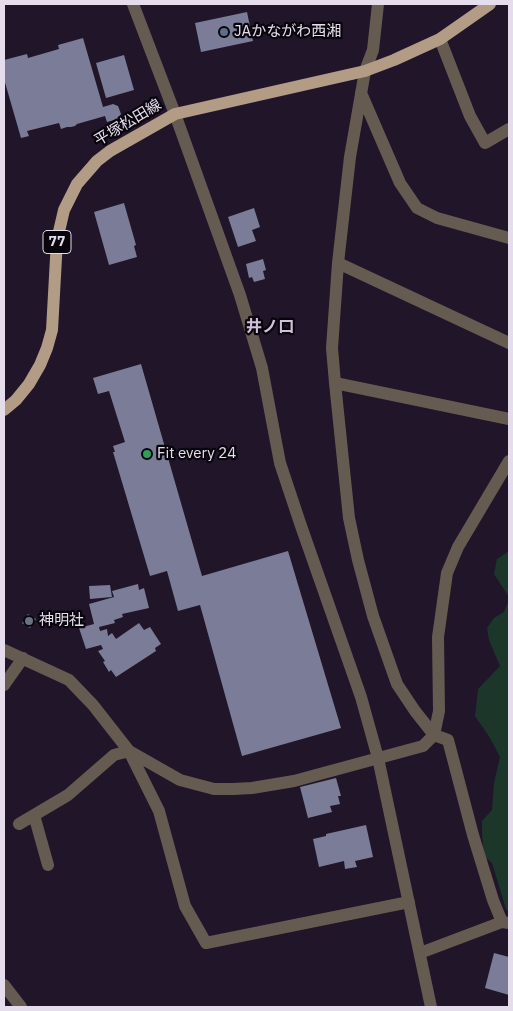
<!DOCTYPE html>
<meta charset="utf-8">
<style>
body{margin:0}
#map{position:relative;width:513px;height:1011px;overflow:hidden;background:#21152a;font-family:"IBM Plex Sans",sans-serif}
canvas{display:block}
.frame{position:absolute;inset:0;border:5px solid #e5ddec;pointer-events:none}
</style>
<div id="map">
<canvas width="513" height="1011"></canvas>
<div class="frame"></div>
</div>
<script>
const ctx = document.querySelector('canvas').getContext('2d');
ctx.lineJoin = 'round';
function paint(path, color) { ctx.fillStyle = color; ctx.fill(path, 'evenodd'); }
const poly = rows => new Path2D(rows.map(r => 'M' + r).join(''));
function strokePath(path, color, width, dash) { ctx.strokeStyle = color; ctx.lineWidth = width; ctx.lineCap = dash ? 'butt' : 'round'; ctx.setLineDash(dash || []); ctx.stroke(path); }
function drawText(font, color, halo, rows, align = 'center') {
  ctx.font = font + ' "IBM Plex Sans","Noto Sans JP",sans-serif'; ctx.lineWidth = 4.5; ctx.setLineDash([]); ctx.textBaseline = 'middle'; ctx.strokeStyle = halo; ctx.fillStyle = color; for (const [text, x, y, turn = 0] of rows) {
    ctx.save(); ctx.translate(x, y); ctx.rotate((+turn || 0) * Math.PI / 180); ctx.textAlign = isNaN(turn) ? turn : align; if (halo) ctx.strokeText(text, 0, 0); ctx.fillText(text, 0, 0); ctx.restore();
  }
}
const green = poly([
 [509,551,509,597,494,574,497,559],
 [509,600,509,912,506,909,492,863,484,856,482,833,482,821,492,810,494,783,500,757,490,738,475,716,478,689,500,666,489,640,487,628,494,618,504,612]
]);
const building = poly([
 [247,12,253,41,201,52,195,23],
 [83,38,103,107,113,104,118,106,121,114,118,119,107,122,105,116,77,124,75,126,71,127,67,127,61,129,59,123,27,131,29,136,21,138,4,79,4,60,27,54,28,58,59,49,58,45],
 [124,55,134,90,106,98,96,63],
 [124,203,136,245,134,246,137,257,109,265,94,212],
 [254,208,260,227,252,230,256,241,238,247,228,217],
 [263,259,266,270,263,271,265,279,254,282,252,277,249,278,246,264],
 [141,364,202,576,288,551,341,728,242,756,200,605,178,611,167,571,150,576,113,452,115,452,113,446,125,442,109,391,98,394,93,378],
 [138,584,139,590,144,588,149,608,122,614,123,617,114,620,115,623,99,627,100,631,107,629,108,636,112,633,116,639,139,623,144,630,150,627,161,644,155,648,156,651,116,677,111,670,109,672,103,662,105,661,98,651,103,649,101,645,86,649,79,628,94,624,89,604,114,597,112,591],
 [110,585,112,597,90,599,89,586],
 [28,614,36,619,30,628,22,623],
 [336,778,341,796,338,796,340,804,330,806,332,812,308,818,300,787],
 [366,825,373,857,355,861,357,867,345,869,344,861,319,867,313,839,326,836,326,834],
 [494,953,509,957,509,995,485,988]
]);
const minor = poly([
 [133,4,175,114,240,295,262,368,280,463,300,523,361,697,378,758,431,1007],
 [378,4,373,50,365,71,350,157,338,263,332,348,335,383,349,518,358,560,373,616,397,684,415,711,434,735,448,740,473,835,493,900,502,922],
 [440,39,470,116,485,143,509,129],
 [361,93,400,183,417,208,437,218,509,238],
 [338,263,509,343],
 [335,383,509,419],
 [4,650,69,680,93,705,129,751,159,811,185,906,206,943,409,902],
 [4,685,23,658],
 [34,815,48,865],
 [19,824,68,795,114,755,129,751,180,780,214,789,233,789,252,788,294,781,423,746,434,735,439,711,438,637,447,573,458,547,509,461],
 [420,953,502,922,509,923],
 [4,985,21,1007]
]);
const major = poly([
 [4,410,16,400,29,384,40,365,47,348,52,330,57,240,64,210,77,184,97,161,110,151,175,114,365,71,394,60,440,39,490,4]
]);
const markers = [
 [224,32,5,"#5c6f8a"],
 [147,454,5,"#2e9e5b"],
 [29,621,5,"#6b7280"]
];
const shields = [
 [57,242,28]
];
const shieldNames = [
 ["77",57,242]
];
const poiNames = [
 ["JAかながわ西湘",234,32],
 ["Fit every 24",157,454],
 ["神明社",39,621]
];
const streetNames = [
 ["平塚松田線",128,123,-31]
];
const neighbourhoodNames = [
 ["井ノ口",270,327]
];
paint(green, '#1c362a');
paint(building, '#7b7c98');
strokePath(minor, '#665b51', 12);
strokePath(major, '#b39c86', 12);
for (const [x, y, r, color] of markers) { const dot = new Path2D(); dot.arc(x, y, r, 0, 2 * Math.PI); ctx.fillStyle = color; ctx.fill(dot); strokePath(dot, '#08040c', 2); }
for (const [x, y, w] of shields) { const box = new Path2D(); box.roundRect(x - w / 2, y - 11.5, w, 23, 4); ctx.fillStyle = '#08040c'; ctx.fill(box); strokePath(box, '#e5ddec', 1); }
drawText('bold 14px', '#e5ddec', null, shieldNames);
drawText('15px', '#e5ddec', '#08040c', poiNames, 'left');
drawText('15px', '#e5ddec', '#08040c', streetNames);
drawText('bold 16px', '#cfbfdb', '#08040c', neighbourhoodNames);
</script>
